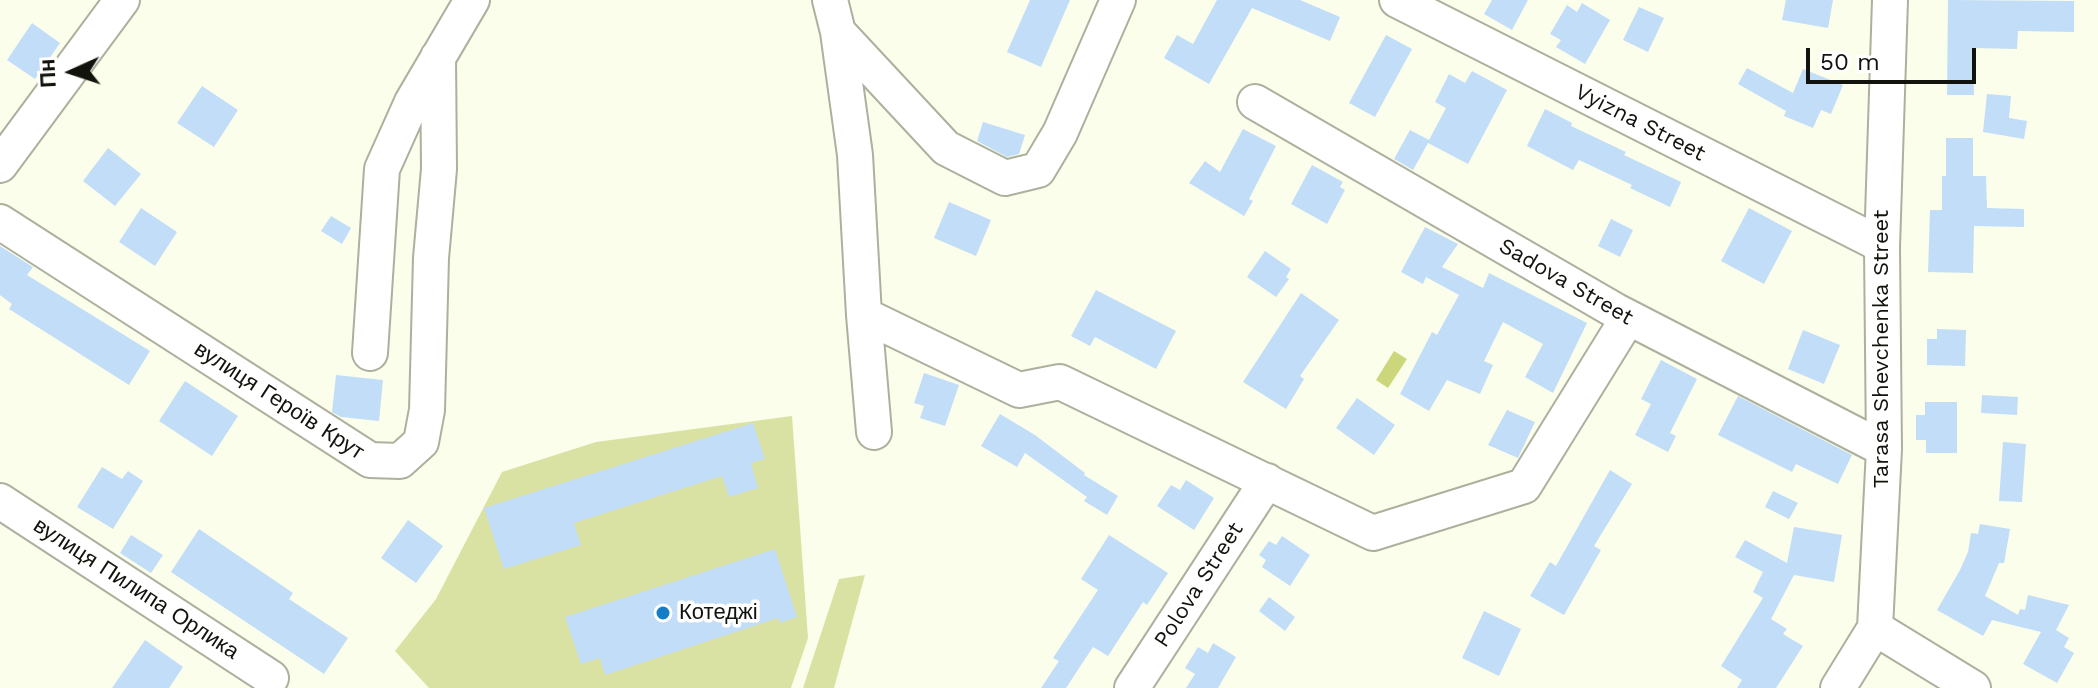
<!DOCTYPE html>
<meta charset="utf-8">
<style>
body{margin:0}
#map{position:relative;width:2098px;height:688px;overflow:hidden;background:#fbfeea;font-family:"Work Sans",sans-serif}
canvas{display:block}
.north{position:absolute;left:32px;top:32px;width:80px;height:80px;-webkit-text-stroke:6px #fff;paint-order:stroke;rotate:267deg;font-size:22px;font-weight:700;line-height:32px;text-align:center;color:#12130c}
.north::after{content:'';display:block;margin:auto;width:28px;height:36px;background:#12130c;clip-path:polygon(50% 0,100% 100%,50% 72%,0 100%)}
.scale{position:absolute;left:1806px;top:48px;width:170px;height:36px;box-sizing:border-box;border:4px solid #12130c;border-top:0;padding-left:10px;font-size:24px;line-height:28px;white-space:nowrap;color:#12130c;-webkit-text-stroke:6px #fff;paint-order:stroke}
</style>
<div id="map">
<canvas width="2098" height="688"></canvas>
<div class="north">Пн</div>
<div class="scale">50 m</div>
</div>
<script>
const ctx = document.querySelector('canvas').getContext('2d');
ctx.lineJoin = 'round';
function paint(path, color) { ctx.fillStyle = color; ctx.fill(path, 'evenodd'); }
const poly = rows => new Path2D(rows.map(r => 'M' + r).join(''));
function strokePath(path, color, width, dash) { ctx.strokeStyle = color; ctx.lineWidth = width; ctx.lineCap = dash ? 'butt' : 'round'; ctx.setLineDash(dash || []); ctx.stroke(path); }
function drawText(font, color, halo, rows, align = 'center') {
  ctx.font = font + ' "Work Sans",sans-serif'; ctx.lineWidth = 7; ctx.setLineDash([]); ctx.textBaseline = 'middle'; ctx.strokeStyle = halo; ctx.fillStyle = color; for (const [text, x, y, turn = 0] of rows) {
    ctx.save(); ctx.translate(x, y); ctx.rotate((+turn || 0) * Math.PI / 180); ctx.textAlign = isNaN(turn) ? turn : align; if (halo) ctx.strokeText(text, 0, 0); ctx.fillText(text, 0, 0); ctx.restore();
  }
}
const green = poly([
 [792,416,808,638,791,688,429,688,395,651,436,599,502,472,596,442],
 [865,575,834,688,803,688,839,579]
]);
const water = poly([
 [1394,351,1407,359,1388,388,1376,380]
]);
const building = poly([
 [1030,0,1070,0,1041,67,1007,52],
 [1217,0,1300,0,1340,17,1330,41,1252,8,1209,84,1164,58,1177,35,1193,44],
 [1492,0,1528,0,1512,30,1484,14],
 [1786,0,1833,0,1828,28,1782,20],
 [1948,0,2074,1,2074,32,2018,31,2017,49,1973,48,1974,95,1947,95],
 [1582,3,1610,20,1585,64,1556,47,1561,40,1550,34,1567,5,1577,12],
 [1639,7,1664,18,1648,52,1623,40],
 [32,23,60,43,35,79,7,60],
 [1386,35,1412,49,1375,117,1349,103],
 [1747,68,1793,93,1803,69,1843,85,1831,114,1821,110,1813,128,1784,116,1786,111,1738,84],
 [1472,71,1507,90,1468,164,1428,143,1413,170,1394,159,1410,130,1429,140,1446,108,1435,102,1449,74,1465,83],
 [202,86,238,110,214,147,177,123],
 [1987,94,2011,96,2009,118,2027,121,2024,139,1983,132],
 [1545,109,1572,123,1571,126,1626,152,1624,155,1681,182,1670,207,1630,188,1632,185,1579,160,1573,170,1527,146],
 [983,122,1025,135,1019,154,1007,157,977,141],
 [1243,129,1276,146,1249,199,1253,201,1244,216,1189,183,1205,161,1220,172],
 [1946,138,1973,138,1973,176,1986,176,1987,208,2024,209,2024,227,1974,226,1973,273,1928,272,1930,210,1942,210,1942,176,1946,176],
 [108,148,141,174,115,206,83,181],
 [1312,165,1343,182,1340,187,1345,190,1327,224,1291,204],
 [949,202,991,220,976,256,934,238],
 [141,208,177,232,155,266,119,242],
 [1749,208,1792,231,1764,284,1721,261],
 [331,216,351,228,342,244,321,231],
 [1611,219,1633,230,1620,257,1598,246],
 [1425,227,1458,244,1442,267,1483,288,1489,273,1587,323,1553,393,1525,377,1543,344,1503,322,1484,361,1493,365,1480,394,1447,380,1429,411,1400,394,1432,332,1437,335,1459,295,1426,277,1423,284,1401,272],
 [0,246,33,267,27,275,150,351,129,385,9,309,12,304,0,295],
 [1265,251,1291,269,1286,277,1289,279,1276,297,1247,277],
 [1096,290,1176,331,1156,369,1095,337,1090,346,1071,336],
 [1301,293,1339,320,1300,376,1304,379,1286,409,1243,382],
 [1937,329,1966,330,1965,366,1927,365,1927,339,1937,339],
 [1803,330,1840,345,1824,384,1788,369],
 [1661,360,1697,379,1670,433,1676,436,1668,452,1635,435,1651,404,1641,399],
 [924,373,959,385,945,426,920,418,924,406,914,403],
 [336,375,383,380,379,421,341,417,332,412],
 [185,381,238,416,212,456,159,421],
 [1982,395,2018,397,2017,415,1981,413],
 [1738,396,1852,455,1838,484,1796,464,1792,472,1718,435],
 [1357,398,1395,425,1374,455,1336,428],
 [1925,402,1957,402,1957,453,1926,453,1926,440,1916,440,1916,415,1925,415],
 [1507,410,1535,422,1518,458,1488,445],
 [1000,414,1035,435,1085,473,1084,475,1118,496,1107,515,1084,501,1087,497,1025,453,1017,467,981,446],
 [753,423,765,459,751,463,758,488,729,497,722,476,574,523,581,545,504,569,484,508],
 [2003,442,2026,444,2022,502,1999,501],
 [102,467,122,479,128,471,143,481,113,529,77,507],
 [1610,470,1632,484,1594,546,1601,550,1564,615,1530,596,1550,562,1556,566],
 [1186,480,1214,498,1194,530,1157,506,1171,485,1180,490],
 [1773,491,1798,503,1789,519,1765,507],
 [408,520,443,546,416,583,381,558],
 [1980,524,2010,529,2004,563,1999,563,1985,596,2018,615,2020,609,2025,610,2028,595,2069,605,2056,630,2069,638,2064,647,2074,653,2057,683,2023,664,2041,632,1992,620,1983,636,1937,610,1960,570,1968,552,1971,533,1978,534],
 [1794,527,1842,535,1834,582,1794,575,1771,619,1787,629,1783,634,1803,646,1776,688,1737,688,1742,680,1721,666,1763,598,1753,592,1763,572,1735,557,1745,540,1787,563],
 [199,529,293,593,289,599,348,638,324,674,171,572],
 [131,535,163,555,151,573,120,553],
 [1109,535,1168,573,1147,605,1143,602,1108,656,1093,647,1066,688,1041,688,1059,661,1053,658,1098,590,1081,579],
 [1282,536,1310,555,1290,586,1262,567,1266,560,1259,555,1269,541,1276,545],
 [775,549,797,617,780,623,778,618,605,675,600,658,581,664,565,617],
 [1269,597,1295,617,1285,631,1259,611],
 [1484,611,1521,629,1499,676,1462,658],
 [145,640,183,667,169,688,112,688],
 [1213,643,1236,657,1218,688,1186,688,1195,674,1185,668,1198,647,1208,653]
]);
const minor = poly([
 [830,0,838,32,855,155,864,315,874,432],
 [1397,0,1872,240,1882,247],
 [838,32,946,148,1005,178,1038,170,1060,133,1118,0],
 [1255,102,1616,311,1884,449],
 [0,165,122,0],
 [0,222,370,460,400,461,421,442,427,410,431,258,439,169,438,57],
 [864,315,1019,390,1060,382,1373,533,1524,486,1628,318],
 [370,353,382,169,412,102,472,0],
 [0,501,271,678],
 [1875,628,1973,688],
 [1132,688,1267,481],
 [1838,688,1875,628,1884,449,1882,247,1890,0]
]);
const markers = [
 [663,613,8,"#147dc8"]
];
const streetNames = [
 ["Vyizna Street",1640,123,27],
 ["Sadova Street",1566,282,30],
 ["Tarasa Shevchenka Street",1882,349,-90],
 ["вулиця Героїв Крут",279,401,33],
 ["Polova Street",1199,585,-57],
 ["вулиця Пилипа Орлика",136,589,33]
];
const poiNames = [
 ["Котеджі",679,613]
];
paint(green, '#dae2a3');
paint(water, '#ccd77b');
paint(building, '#c2ddf8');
strokePath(minor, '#adb09d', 38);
strokePath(minor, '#fff', 34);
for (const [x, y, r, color] of markers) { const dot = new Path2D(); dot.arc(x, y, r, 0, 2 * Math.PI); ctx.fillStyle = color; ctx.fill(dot); strokePath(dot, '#fff', 3); }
drawText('22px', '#12130c', '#fff', streetNames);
drawText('22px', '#12130c', '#fff', poiNames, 'left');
</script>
